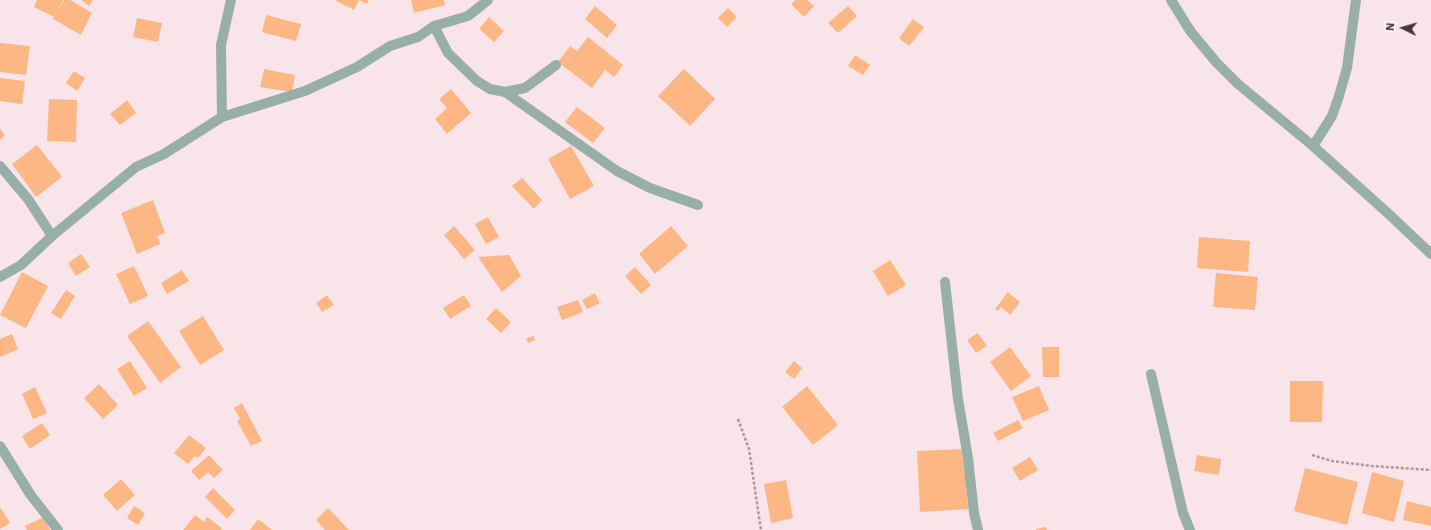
<!DOCTYPE html>
<style>
body{margin:0}
#map{position:relative;width:1431px;height:530px;overflow:hidden;background:#f9e4ea;font-family:"Work Sans",sans-serif}
canvas{display:block}
.north{position:absolute;left:1383px;top:8px;width:40px;height:40px;-webkit-text-stroke:3px #fff;paint-order:stroke;rotate:275deg;font-size:11px;font-weight:700;line-height:16px;text-align:center;color:#49353b}
.north::after{content:'';display:block;margin:auto;width:14px;height:18px;background:#49353b;clip-path:polygon(50% 0,100% 100%,50% 72%,0 100%)}
</style>
<div id="map">
<canvas width="1431" height="530"></canvas>
<div class="north">N</div>
</div>
<script>
const ctx = document.querySelector('canvas').getContext('2d');
ctx.lineJoin = 'round';
function paint(path, color) { ctx.fillStyle = color; ctx.fill(path, 'evenodd'); }
const poly = rows => new Path2D(rows.map(r => 'M' + r).join(''));
function strokePath(path, color, width, dash) { ctx.strokeStyle = color; ctx.lineWidth = width; ctx.lineCap = dash ? 'butt' : 'round'; ctx.setLineDash(dash || []); ctx.stroke(path); }
const building = poly([
 [37,0,63,0,57,13,64,0,70,0,92,13,81,35,53,19,54,17,34,7],
 [81,0,93,0,89,6],
 [334,0,369,0,367,4,359,0,354,10],
 [411,0,444,0,445,5,414,13],
 [796,0,807,0,814,6,804,17,791,4],
 [595,6,617,25,607,38,585,19],
 [848,6,857,16,838,33,828,23],
 [728,8,737,17,727,27,718,18],
 [266,15,301,24,296,41,262,32],
 [489,17,504,31,494,42,479,29],
 [137,18,162,23,158,42,133,37],
 [913,19,924,27,909,46,899,38],
 [588,37,623,65,614,77,605,70,592,88,558,62,570,46,577,51],
 [0,43,30,46,26,75,0,72],
 [855,55,870,65,863,75,848,66],
 [264,69,295,75,292,92,260,87],
 [684,69,715,99,690,126,658,96],
 [74,71,85,78,77,91,66,83],
 [0,78,25,81,22,104,0,101],
 [451,89,471,113,447,134,435,119,447,108,439,99],
 [49,99,77,100,76,142,47,141],
 [127,100,136,113,120,125,110,114],
 [577,107,605,128,593,143,565,122],
 [0,129,5,135,0,140],
 [37,145,62,177,36,197,12,164],
 [571,146,594,186,570,199,548,159],
 [522,178,542,200,534,209,512,186],
 [153,200,165,233,157,236,160,244,137,254,121,213],
 [488,217,499,237,486,244,475,224],
 [454,226,475,250,464,259,444,235],
 [671,226,688,246,655,274,639,254],
 [1199,237,1250,241,1248,272,1197,268],
 [81,254,90,267,76,276,68,263],
 [509,255,521,276,502,292,478,257],
 [890,260,906,285,888,296,873,271],
 [134,266,148,296,130,304,116,274],
 [635,267,651,285,641,294,625,276],
 [182,270,189,281,167,294,161,283],
 [22,272,48,286,26,328,0,315],
 [1216,273,1258,277,1255,310,1213,307],
 [66,290,75,296,61,319,51,313],
 [1008,292,1020,302,1010,315,1001,307,998,311,995,309],
 [595,293,600,303,587,309,582,300],
 [327,295,334,305,322,312,316,303],
 [464,295,471,306,450,319,443,308],
 [578,300,583,312,562,320,557,307],
 [496,308,511,322,501,333,486,319],
 [203,316,224,350,200,365,179,331],
 [148,321,181,367,160,383,127,336],
 [978,333,987,346,976,353,967,340],
 [12,334,18,349,0,357,0,339],
 [534,336,535,340,528,343,526,338],
 [1010,347,1031,376,1011,391,990,362],
 [1042,347,1059,347,1059,377,1043,377],
 [130,361,147,388,134,396,117,369],
 [794,361,802,368,794,379,785,372],
 [1290,381,1323,381,1322,422,1290,422],
 [99,384,118,405,103,419,84,398],
 [807,386,838,425,813,445,782,407],
 [1039,386,1049,410,1023,421,1012,397],
 [35,387,47,413,33,419,22,394],
 [242,403,262,441,251,446,237,421,240,419,234,408],
 [1018,420,1023,428,998,441,993,433],
 [42,423,50,435,30,449,22,436],
 [189,435,206,448,198,458,195,456,188,464,174,453],
 [964,449,968,509,920,512,917,451],
 [209,455,223,470,214,478,208,472,199,480,191,471],
 [1197,455,1221,459,1219,475,1194,471],
 [1030,457,1038,470,1020,481,1012,468],
 [1305,468,1358,482,1347,525,1294,511],
 [1372,472,1404,481,1394,522,1362,513],
 [121,479,135,495,117,511,103,495],
 [786,480,793,518,771,523,764,484],
 [213,488,235,510,227,519,205,497],
 [1407,501,1431,507,1431,526,1403,520],
 [134,506,145,513,138,525,127,518],
 [0,507,10,523,0,529],
 [328,508,349,530,325,530,316,520],
 [195,515,204,522,207,517,222,528,221,530,183,530],
 [44,517,50,530,27,530,25,526],
 [258,519,272,530,250,530],
 [1046,527,1047,530,1036,530,1036,529]
]);
const path = poly([
 [738,419,749,449,761,530],
 [1312,455,1332,461,1372,466,1431,470]
]);
const minor = poly([
 [1171,0,1191,32,1216,62,1238,84,1313,146,1391,216,1431,254],
 [434,26,448,53,477,81,490,89,505,92,525,88,556,65],
 [505,92,617,171,650,188,698,205],
 [222,117,221,45,231,0],
 [1313,146,1332,116,1339,96,1347,68,1356,0],
 [0,166,28,199,52,236],
 [0,277,21,265,52,236,136,167,164,154,222,117,305,91,357,67,390,46,418,37,434,26,468,16,488,0],
 [945,282,958,399,968,458,974,513,978,530],
 [1151,374,1183,513,1190,530],
 [0,446,30,494,58,530]
]);
paint(building, '#fcb784');
strokePath(path, '#ad989e', 2.5, [3, 2]);
strokePath(minor, '#98afa9', 10);
</script>
